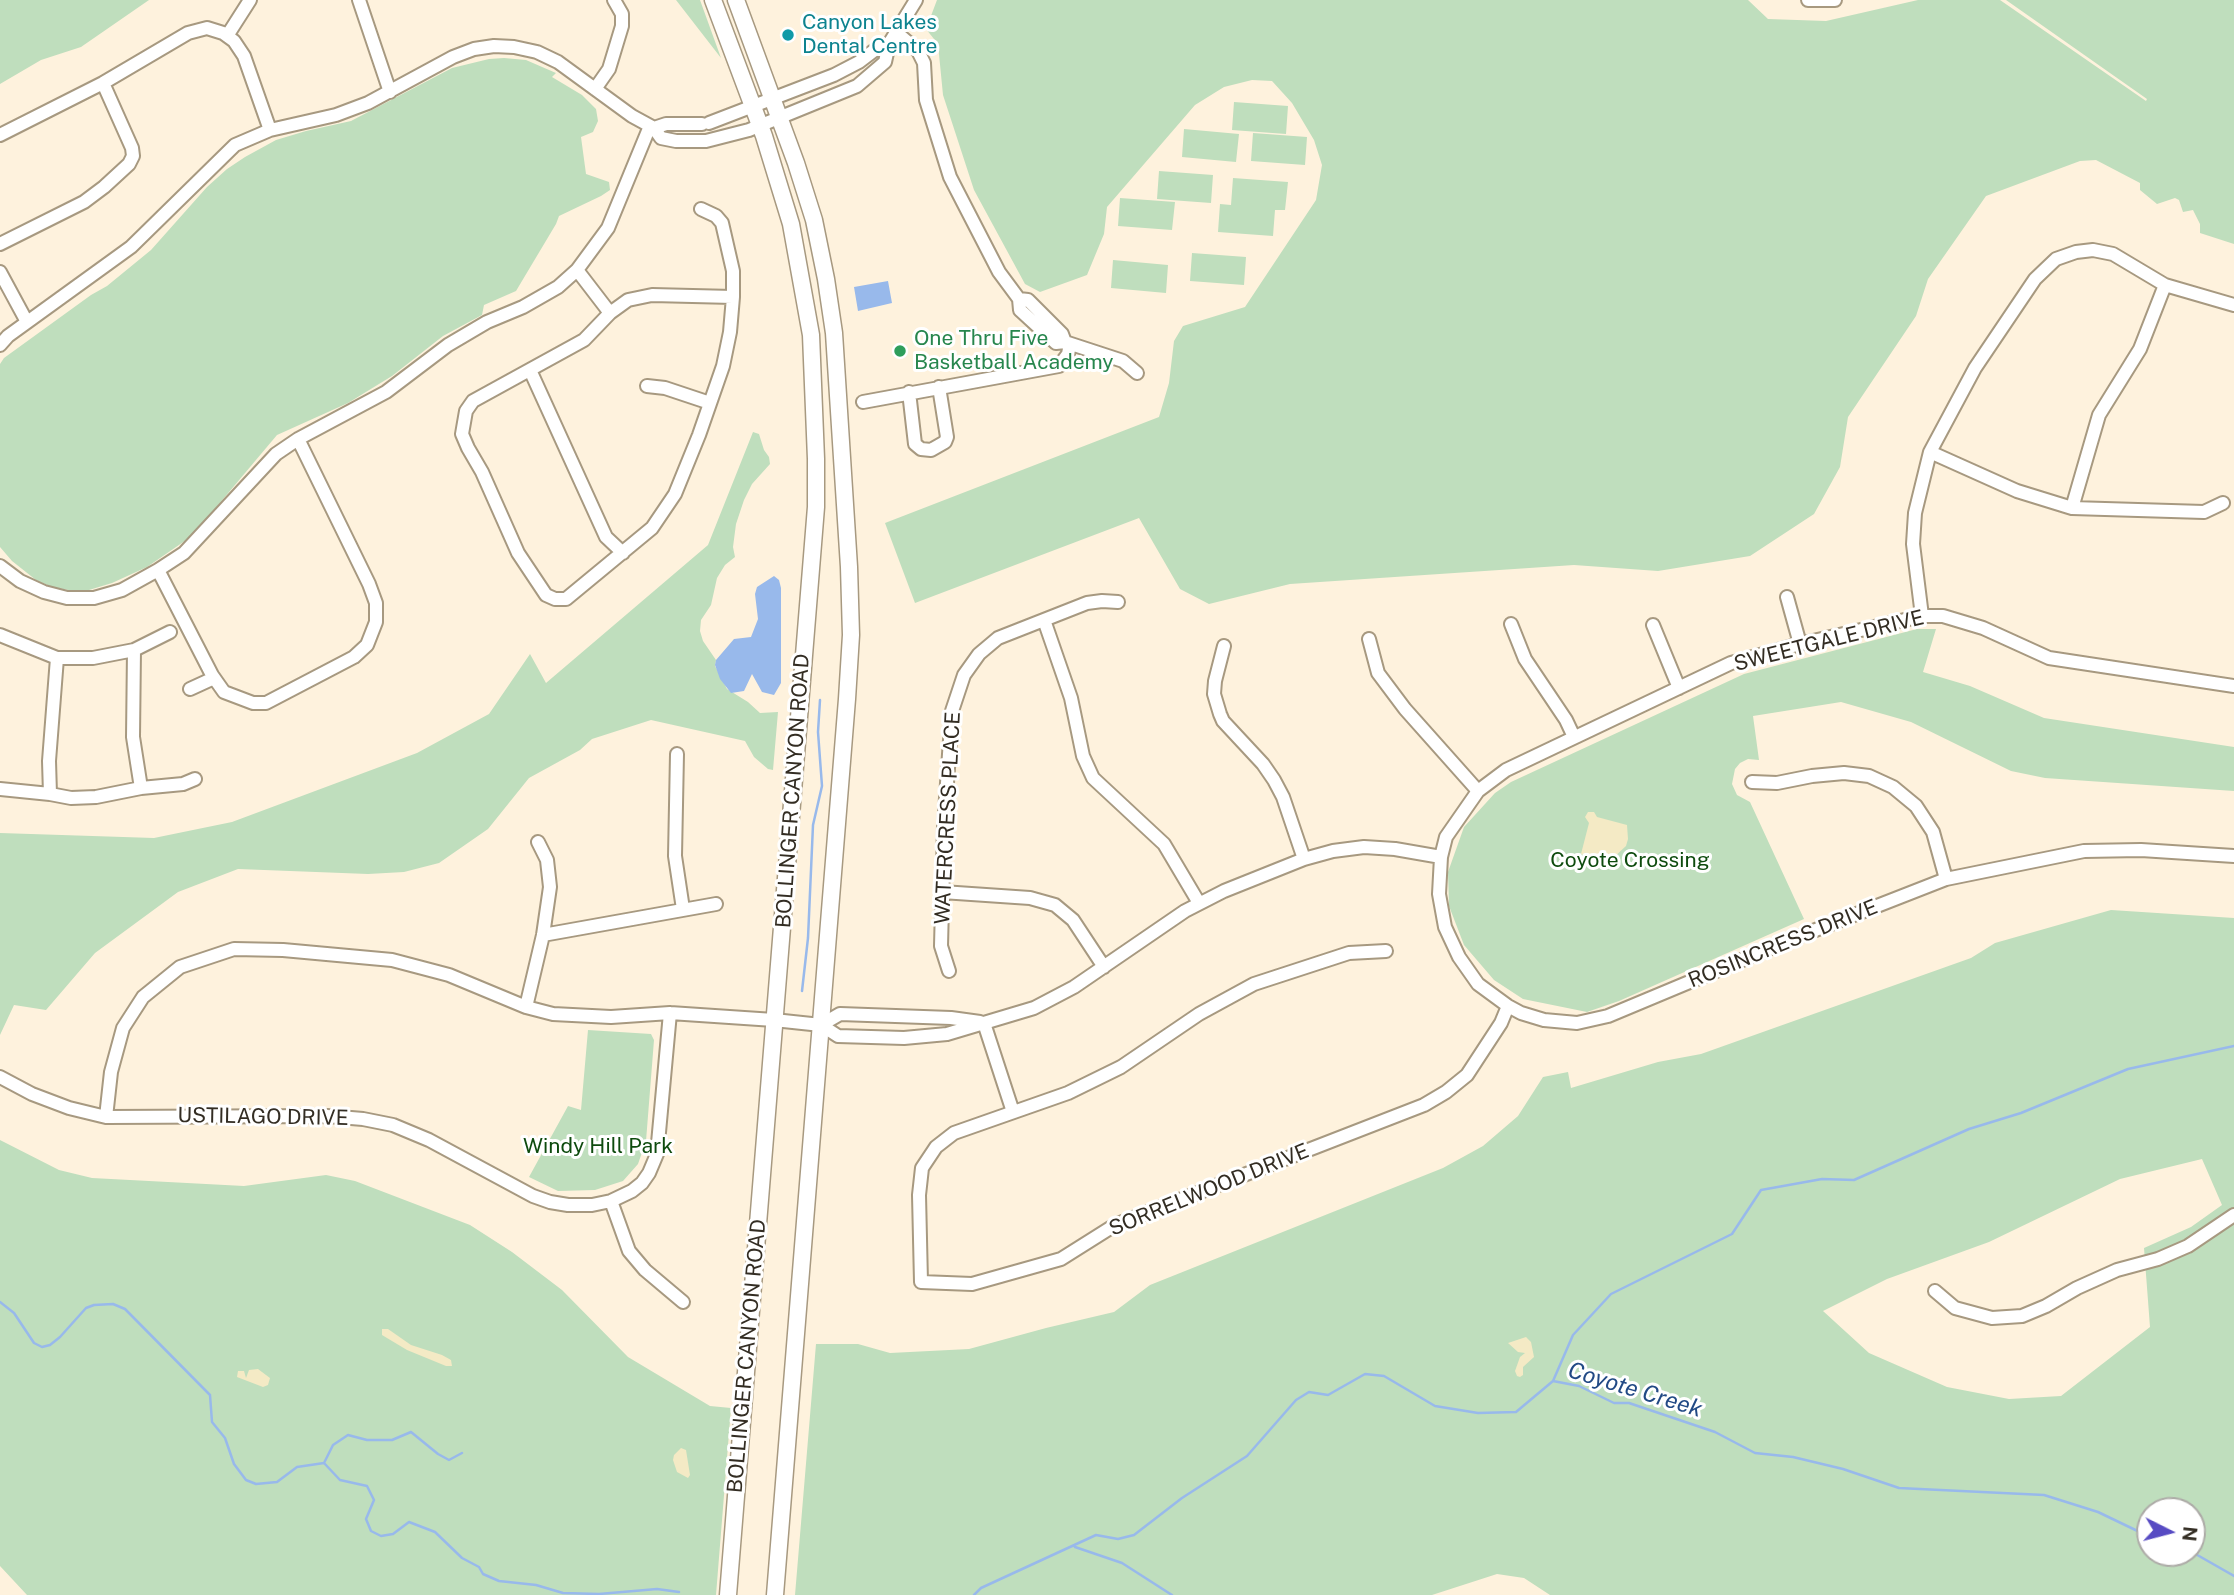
<!DOCTYPE html>
<style>
body{margin:0}
#map{position:relative;width:2234px;height:1595px;overflow:hidden;background:#fef2dd;font-family:"Public Sans",sans-serif}
canvas{display:block}
.north{position:absolute;left:2136px;top:1497px;width:70px;height:70px;box-sizing:border-box;background:#fff;border:2px solid #adaba7;border-radius:50%;rotate:96deg;font-size:19px;font-weight:700;line-height:28px;text-align:center;color:#332d23}
.north::after{content:'';display:block;margin:auto;width:24px;height:32px;background:#574bc3;clip-path:polygon(50% 0,100% 100%,50% 72%,0 100%)}
</style>
<div id="map">
<canvas width="2234" height="1595"></canvas>
<div class="north">N</div>
</div>
<script>
const ctx = document.querySelector('canvas').getContext('2d');
ctx.lineJoin = 'round';
function paint(path, color) { ctx.fillStyle = color; ctx.fill(path, 'evenodd'); }
const poly = rows => new Path2D(rows.map(r => 'M' + r).join(''));
function strokePath(path, color, width, dash) { ctx.strokeStyle = color; ctx.lineWidth = width; ctx.lineCap = dash ? 'butt' : 'round'; ctx.setLineDash(dash || []); ctx.stroke(path); }
function drawText(font, color, halo, rows, align = 'center') {
  ctx.font = font + ' "Public Sans",sans-serif'; ctx.lineWidth = 6; ctx.setLineDash([]); ctx.textBaseline = 'middle'; ctx.strokeStyle = halo; ctx.fillStyle = color; for (const [text, x, y, turn = 0] of rows) {
    ctx.save(); ctx.translate(x, y); ctx.rotate((+turn || 0) * Math.PI / 180); ctx.textAlign = isNaN(turn) ? turn : align; if (halo) ctx.strokeText(text, 0, 0); ctx.fillText(text, 0, 0); ctx.restore();
  }
}
const green = poly([
 [0,0,149,0,81,47,41,60,0,84],
 [676,0,700,0,721,58],
 [937,0,1748,0,1768,19,1826,21,1918,0,2000,0,2146,101,2147,99,2006,0,2234,0,2234,244,2200,233,2200,224,2193,210,2183,212,2179,200,2175,198,2157,204,2140,190,2140,183,2096,160,2080,161,1986,196,1928,279,1916,316,1848,417,1840,467,1814,514,1750,556,1658,571,1574,565,1290,584,1209,604,1180,589,1139,518,915,603,885,523,1159,417,1169,383,1174,341,1183,326,1245,307,1316,200,1322,165,1314,140,1292,103,1272,81,1252,80,1224,87,1195,105,1107,207,1104,234,1087,275,1040,292,1025,284,974,190,943,95,938,44,926,29],
 [504,58,526,60,556,73,552,77,582,95,596,109,598,121,593,132,581,137,586,174,609,182,610,190,601,196,559,216,556,224,516,291,484,305,482,315,443,336,392,376,348,403,277,435,192,536,147,567,112,583,89,590,74,591,52,587,36,580,12,561,0,547,0,364,4,358,91,295,107,286,151,250,207,187,227,169,245,157,276,140,306,131,351,121,452,68,489,59],
 [1234,102,1288,106,1286,134,1232,130],
 [1184,129,1239,134,1236,162,1182,157],
 [1253,133,1307,137,1305,165,1251,161],
 [1159,171,1213,175,1211,203,1157,199],
 [1233,178,1288,182,1285,210,1275,210,1273,236,1218,232,1220,204,1231,205],
 [1120,198,1175,202,1172,230,1118,226],
 [1192,253,1246,257,1244,285,1190,281],
 [1113,260,1168,265,1166,293,1111,288],
 [753,432,759,434,764,450,769,457,770,464,752,484,744,500,736,524,733,547,735,557,725,565,717,578,711,605,701,620,700,631,703,641,716,660,715,666,727,689,748,702,760,713,778,712,773,770,768,769,754,757,745,741,651,720,592,739,580,750,529,778,488,829,439,863,404,872,368,874,238,869,178,892,95,953,46,1010,14,1005,0,1035,0,833,154,838,232,822,417,753,489,714,530,654,546,683,708,545],
 [1917,629,1936,629,1923,672,1970,686,2044,718,2234,747,2234,791,2045,778,2011,771,1911,722,1841,702,1753,716,1759,760,1748,759,1740,763,1735,769,1732,784,1737,795,1750,802,1804,919,1619,1001,1587,1012,1523,999,1494,980,1464,945,1449,906,1448,872,1464,827,1495,793,1511,782,1744,674],
 [2111,910,2234,918,2234,1595,1550,1595,1524,1578,1497,1574,1432,1595,795,1595,816,1344,858,1344,890,1353,969,1349,1046,1328,1114,1312,1150,1285,1443,1168,1483,1146,1518,1116,1543,1077,1568,1072,1571,1088,1658,1062,1701,1054,1971,958,1995,943],
 [2202,1159,2222,1205,2191,1227,2144,1248,2150,1327,2061,1396,2009,1399,1947,1387,1869,1353,1823,1311,1887,1279,1989,1242,2120,1179],
 [2150,1511,2192,1511,2192,1553,2150,1553],
 [588,1030,651,1034,654,1040,646,1141,638,1164,623,1181,595,1190,558,1191,529,1177,568,1106,581,1110],
 [0,1140,59,1170,92,1178,244,1186,326,1175,355,1181,470,1225,512,1252,562,1290,628,1357,710,1406,731,1408,716,1595,27,1595,0,1566]
]);
const sand = poly([
 [1588,812,1594,812,1597,817,1627,825,1628,839,1626,846,1612,859,1595,860,1581,854,1589,823,1585,817],
 [382,1329,388,1329,411,1345,442,1355,451,1360,452,1366,446,1366,407,1350,382,1335],
 [1526,1337,1531,1342,1534,1357,1523,1367,1523,1375,1520,1377,1517,1376,1515,1371,1520,1357,1525,1353,1518,1352,1508,1343],
 [258,1369,270,1378,268,1385,263,1387,237,1377,238,1371,244,1371,246,1378,249,1370],
 [681,1448,686,1450,690,1475,688,1478,677,1472,673,1460,674,1455]
]);
const water = poly([
 [888,281,892,303,858,311,854,287],
 [774,576,779,580,781,588,781,683,774,695,762,692,752,674,744,691,731,693,720,679,715,665,716,660,734,639,751,637,758,619,755,594,757,587]
]);
const stream = poly([
 [802,991,808,938,813,825,822,786,818,732,820,700],
 [0,1302,14,1313,34,1343,42,1347,50,1345,60,1337,86,1308,94,1305,113,1304,125,1309,210,1395,212,1422,225,1438,234,1464,246,1480,256,1484,277,1482,297,1467,324,1463],
 [1553,1381,1579,1386,1614,1403,1629,1403,1715,1432,1755,1453,1793,1457,1843,1469,1899,1488,2044,1495,2098,1512,2150,1537],
 [324,1463,340,1480,367,1486,374,1500,366,1519,371,1531,381,1536,393,1534,409,1522,435,1532,462,1558,479,1567,483,1574,499,1581,536,1585,563,1593,599,1594,657,1589,679,1592],
 [324,1463,333,1445,348,1435,367,1440,392,1440,411,1432,438,1454,449,1460,462,1453],
 [1075,1547,1122,1563,1172,1595],
 [2192,1552,2234,1576],
 [974,1595,981,1588,1096,1535,1118,1539,1134,1535,1182,1498,1247,1456,1296,1400,1309,1392,1328,1395,1365,1374,1384,1376,1435,1406,1478,1413,1516,1412,1553,1381,1573,1335,1611,1294,1732,1234,1761,1190,1822,1179,1854,1180,1969,1129,2021,1113,2128,1069,2234,1046]
]);
const minor = poly([
 [359,0,390,92],
 [1808,0,1835,0],
 [896,32,918,51,924,63,926,100,950,177,999,272,1019,299,1020,310,1056,343,1065,342,1123,361,1137,373],
 [227,36,250,0],
 [595,89,609,69,622,26,622,14,614,0],
 [709,123,834,75,859,62,876,49,889,44],
 [654,128,666,124,702,124],
 [0,135,103,83,188,33,207,28,223,33,234,41,244,56,270,130],
 [701,209,716,216,722,223,733,271,733,297,730,332,723,366,699,435,675,494,652,528,566,599,555,599,546,595,518,553,482,472,468,448,462,434,466,411,473,401,584,340,610,313,628,300,652,295,733,297],
 [0,244,84,202,104,187,129,164,133,156,132,148,103,83],
 [577,270,610,313],
 [0,272,27,322],
 [1019,299,1028,300,1062,334,1065,342],
 [0,345,8,336,131,247,235,145,270,130,336,115,368,103,453,57,474,49,494,46,514,47,537,52,558,62,632,116,654,128,661,138,676,141,706,141,749,130,857,86,885,62,889,44,916,0],
 [530,370,606,537,623,553],
 [647,386,665,388,710,403],
 [909,392,915,444,921,449,931,450,945,442,947,437,939,387],
 [863,402,1059,366,1068,354,1070,344],
 [1930,452,2017,491,2072,508,2204,512,2223,503],
 [2072,508,2099,415,2140,349,2165,285],
 [0,566,20,581,44,592,67,598,94,598,122,590,158,570,184,553,276,454,298,439,386,392,448,345,487,322,523,307,558,287,577,270,608,228,650,126],
 [158,570,212,675,224,692,253,703,266,703,354,657,367,645,376,622,376,603,369,584,298,439],
 [1787,597,1800,644],
 [1922,616,1913,544,1915,513,1930,452,1975,368,2035,279,2056,259,2076,252,2093,250,2113,254,2165,285,2234,305],
 [1044,620,1071,698,1083,756,1093,778,1164,844,1199,903],
 [1511,624,1525,659,1566,720,1574,737],
 [1653,625,1679,688],
 [0,635,57,658,93,658,134,650,170,632],
 [1369,639,1378,673,1405,709,1478,791],
 [1224,646,1215,681,1214,694,1220,714,1223,721,1263,764,1274,780,1283,797,1304,859],
 [134,650,133,737,141,788],
 [2234,686,2049,658,1983,628,1943,616,1922,616,1800,644,1731,663,1506,770,1478,791,1446,837,1441,857,1439,894,1445,927,1459,957,1478,984,1508,1006,1521,1013,1544,1020,1577,1023,1608,1016,1790,940,1946,879,2084,851,2141,850,2234,856],
 [190,689,214,678],
 [677,754,675,856,683,909],
 [1752,782,1777,783,1812,776,1844,773,1869,776,1893,787,1916,806,1933,832,1946,879],
 [0,789,50,794,71,798,96,797,141,788,183,784,195,779],
 [50,794,49,761,57,658],
 [942,892,1030,898,1055,905,1073,920,1104,967],
 [543,935,716,904],
 [1386,951,1349,953,1254,984,1199,1014,1121,1067,1068,1093,954,1133,936,1147,922,1168,919,1195,921,1282,972,1284,1061,1259,1115,1225,1424,1105,1446,1092,1467,1075,1501,1023,1508,1006],
 [949,971,941,946,944,826,952,711,964,675,979,654,998,638,1087,603,1102,601,1118,602],
 [526,1007,543,935,550,887,547,860,538,842],
 [984,1023,1013,1112],
 [821,1025,840,1014,951,1018,980,1022],
 [0,1077,32,1094,69,1108,106,1117,327,1116,363,1119,393,1125,429,1140,533,1196,550,1202,568,1205,592,1205,611,1201,632,1191,642,1183,649,1173,657,1154,670,1013],
 [106,1117,111,1072,123,1028,143,997,180,967,234,949,283,950,392,960,449,975,526,1007,553,1014,611,1017,670,1013,774,1020,821,1025,838,1036,904,1038,947,1034,1034,1008,1074,987,1185,911,1224,891,1304,859,1333,851,1364,847,1395,849,1441,857],
 [611,1201,629,1251,645,1270,683,1302],
 [1935,1291,1955,1308,1992,1318,2022,1316,2046,1306,2077,1288,2117,1270,2158,1259,2188,1246,2234,1215]
]);
const major = poly([
 [713,0,764,136,791,224,811,335,816,459,816,507,728,1595],
 [736,0,796,163,814,220,826,279,834,333,849,567,851,635,847,699,775,1595]
]);
const markers = [
 [788,35,7,"#0f9aa8"],
 [900,351,7,"#2e9e5b"]
];
const cultureNames = [
 ["Canyon Lakes",802,23],
 ["Dental Centre",802,47]
];
const leisureNames = [
 ["One Thru Five",914,339],
 ["Basketball Academy",914,363]
];
const streetNames = [
 ["SWEETGALE DRIVE",1829,641,-14],
 ["BOLLINGER CANYON ROAD",793,791,-86],
 ["WATERCRESS PLACE",948,818,-87],
 ["ROSINCRESS DRIVE",1783,944,-22],
 ["USTILAGO DRIVE",263,1117,1],
 ["SORRELWOOD DRIVE",1209,1190,-22],
 ["BOLLINGER CANYON ROAD",747,1356,-85]
];
const parkNames = [
 ["Coyote Crossing",1630,861],
 ["Windy Hill Park",598,1147]
];
const waterNames = [
 ["Coyote Creek",1635,1390,17]
];
paint(green, '#bfdebd');
paint(sand, '#f4eac5');
paint(water, '#98b9eb');
strokePath(stream, '#98b9eb', 2.5);
strokePath(minor, '#a79980', 16);
strokePath(major, '#a79980', 19);
strokePath(minor, '#fff', 12);
strokePath(major, '#fff', 16);
for (const [x, y, r, color] of markers) { const dot = new Path2D(); dot.arc(x, y, r, 0, 2 * Math.PI); ctx.fillStyle = color; ctx.fill(dot); strokePath(dot, '#fff', 2.5); }
drawText('21px', '#0d838f', '#fff', cultureNames, 'left');
drawText('21px', '#27864d', '#fff', leisureNames, 'left');
drawText('21px', '#332d23', '#fff', streetNames);
drawText('21px', '#0e4b0e', '#fff', parkNames);
drawText('italic 23px', '#224a85', '#fff', waterNames);
</script>
